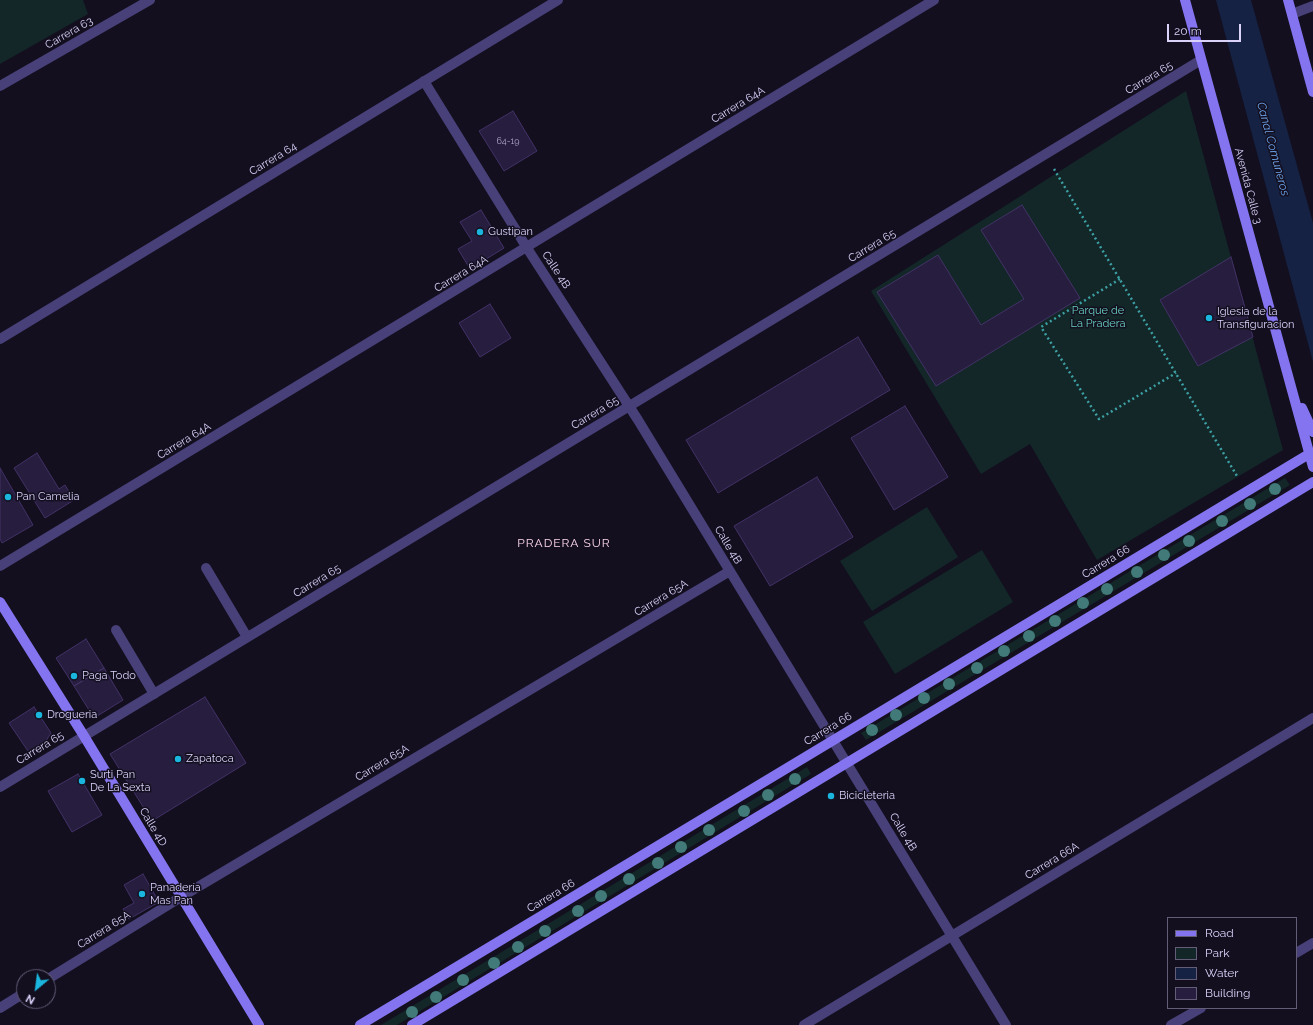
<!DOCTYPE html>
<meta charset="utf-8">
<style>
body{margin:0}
#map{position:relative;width:1313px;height:1025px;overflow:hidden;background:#130f1f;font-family:Raleway,sans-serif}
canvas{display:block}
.legend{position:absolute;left:1167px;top:917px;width:130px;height:92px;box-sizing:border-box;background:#130f1f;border:1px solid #635d77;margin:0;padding:5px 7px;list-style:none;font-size:12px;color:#dbd2fa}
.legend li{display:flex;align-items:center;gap:8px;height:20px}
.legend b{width:20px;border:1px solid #635d77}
.north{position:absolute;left:16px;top:969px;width:40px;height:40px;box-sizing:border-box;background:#130f1f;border:1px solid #635d77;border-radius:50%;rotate:209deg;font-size:11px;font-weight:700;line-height:16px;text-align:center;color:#dbd2fa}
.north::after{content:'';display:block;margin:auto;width:14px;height:18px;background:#1ab6de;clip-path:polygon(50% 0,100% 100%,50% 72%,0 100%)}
.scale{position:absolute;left:1167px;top:24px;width:74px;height:18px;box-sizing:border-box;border:2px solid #dbd2fa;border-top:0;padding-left:5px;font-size:12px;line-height:14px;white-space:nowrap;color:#dbd2fa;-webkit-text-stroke:3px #130f1f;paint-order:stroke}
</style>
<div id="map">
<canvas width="1313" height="1025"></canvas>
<ul class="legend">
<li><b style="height:5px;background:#8474ef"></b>Road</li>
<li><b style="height:11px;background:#132728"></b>Park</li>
<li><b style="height:11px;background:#152243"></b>Water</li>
<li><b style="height:11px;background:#271d3e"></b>Building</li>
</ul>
<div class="north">N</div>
<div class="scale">20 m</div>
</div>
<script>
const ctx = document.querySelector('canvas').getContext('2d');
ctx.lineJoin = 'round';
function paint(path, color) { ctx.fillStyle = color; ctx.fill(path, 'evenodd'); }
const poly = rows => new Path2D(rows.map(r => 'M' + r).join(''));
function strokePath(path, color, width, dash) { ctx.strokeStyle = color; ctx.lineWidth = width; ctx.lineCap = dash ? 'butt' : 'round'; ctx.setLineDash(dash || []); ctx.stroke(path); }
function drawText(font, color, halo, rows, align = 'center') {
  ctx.font = font + ' Raleway,sans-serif'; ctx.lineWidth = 3; ctx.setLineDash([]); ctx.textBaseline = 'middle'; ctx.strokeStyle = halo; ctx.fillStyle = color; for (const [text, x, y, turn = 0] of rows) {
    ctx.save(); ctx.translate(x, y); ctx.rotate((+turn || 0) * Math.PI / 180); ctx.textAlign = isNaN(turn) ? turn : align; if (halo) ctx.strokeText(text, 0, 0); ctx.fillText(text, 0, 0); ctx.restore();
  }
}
const green = poly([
 [0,0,83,0,88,14,0,64],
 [1186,91,1283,450,1097,560,1030,444,981,474,871,291],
 [1285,478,1290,485,866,740,861,733],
 [927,507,958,557,872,611,840,561],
 [982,550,1013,602,895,674,863,622],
 [807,767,811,774,397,1025,381,1025]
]);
const water = poly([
 [1216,0,1251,0,1313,223,1313,362]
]);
const building = poly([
 [513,111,537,151,504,171,479,131,513,111],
 [1022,205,1080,298,936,386,877,292,938,255,981,325,1024,299,981,230,1022,205],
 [481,210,504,248,470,269,458,249,472,241,460,222,481,210],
 [1231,257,1253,337,1198,366,1160,300,1231,257],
 [490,304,511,338,480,357,459,323,490,304],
 [858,337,890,390,718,493,686,440,858,337],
 [905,406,948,477,894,510,851,438,905,406],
 [37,453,59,489,65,485,74,500,45,518,14,468,37,453],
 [0,468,33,525,2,543,0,539,0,468],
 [817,477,853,537,770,586,734,526,817,477],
 [86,639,104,668,74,686,56,658,86,639],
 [104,668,123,700,94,718,74,686,104,668],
 [205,697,246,763,152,821,110,754,205,697],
 [34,707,51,733,44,744,30,754,9,723,34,707],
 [78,774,102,815,72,832,48,791,78,774],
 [143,874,159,902,129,919,123,909,134,903,124,885,143,874]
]);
const path = poly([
 [1054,169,1237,476],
 [1120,279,1041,327,1099,419,1176,373]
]);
const lane = poly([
 [206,568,247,637],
 [116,630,154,694]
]);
const street = poly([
 [1292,14,1313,6],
 [424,81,527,248,638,420,1006,1025],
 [0,86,150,0],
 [0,339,558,0],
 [0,566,934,0],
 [0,787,1201,60],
 [1296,953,1313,943],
 [48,979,181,897,730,571],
 [0,1008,24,993],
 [804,1025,1313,718],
 [1171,1025,1201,1008]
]);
const secondary = poly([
 [1185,0,1313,467],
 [1288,0,1313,92],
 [1302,408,1313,432],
 [0,602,84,736,259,1025],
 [360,1025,1309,454],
 [412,1025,1313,482]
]);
const trees = [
 [1275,489],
 [1250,504],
 [1222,521],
 [1189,541],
 [1164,555],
 [1137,572],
 [1107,589],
 [1083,603],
 [1055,621],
 [1029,636],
 [1004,651],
 [977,668],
 [949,684],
 [924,698],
 [896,715],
 [872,730],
 [795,779],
 [768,795],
 [744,811],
 [709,830],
 [681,847],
 [658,863],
 [629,879],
 [601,896],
 [578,911],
 [545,931],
 [518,947],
 [494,963],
 [463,980],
 [436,997],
 [412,1012]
];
const markers = [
 [480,232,4,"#1ab6de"],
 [1209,318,4,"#1ab6de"],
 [8,497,4,"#1ab6de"],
 [74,676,4,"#1ab6de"],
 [39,715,4,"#1ab6de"],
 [178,759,4,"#1ab6de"],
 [82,781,4,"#1ab6de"],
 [831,796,4,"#1ab6de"],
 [142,894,4,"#1ab6de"]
];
const numberNames = [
 ["64-19",508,141]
];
const streetNames = [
 ["Carrera 63",69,33,-30],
 ["Carrera 65",1149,78,-31],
 ["Carrera 64A",738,105,-31],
 ["Carrera 64",273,159,-31],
 ["Avenida Calle 3",1248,186,75],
 ["Carrera 65",872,246,-31],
 ["Calle 4B",556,270,57],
 ["Carrera 64A",461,274,-31],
 ["Carrera 65",595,413,-31],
 ["Carrera 64A",184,441,-31],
 ["Calle 4B",728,545,59],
 ["Carrera 66",1106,562,-31],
 ["Carrera 65",317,581,-31],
 ["Carrera 65A",661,598,-31],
 ["Carrera 66",828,729,-31],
 ["Carrera 65",40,748,-31],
 ["Carrera 65A",382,763,-31],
 ["Calle 4D",153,827,59],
 ["Calle 4B",903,832,59],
 ["Carrera 66A",1052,861,-31],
 ["Carrera 66",551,896,-31],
 ["Carrera 65A",104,930,-32]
];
const poiNames = [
 ["Gustipan",488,232],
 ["Iglesia de la",1217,312],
 ["Transfiguracion",1217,325],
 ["Pan Camelia",16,497],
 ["Paga Todo",82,676],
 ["Drogueria",47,715],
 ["Zapatoca",186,759],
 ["Surti Pan",90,775],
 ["De La Sexta",90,788],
 ["Bicicleteria",839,796],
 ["Panadería",150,888],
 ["Mas Pan",150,901]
];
const parkNames = [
 ["Parque de",1098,311],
 ["La Pradera",1098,324]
];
const waterNames = [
 ["Canal Comuneros",1273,149,75]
];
const neighbourhoodNames = [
 ["PRADERA SUR",564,543]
];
paint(green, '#132728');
paint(water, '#152243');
paint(building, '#271d3e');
strokePath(building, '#423267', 1);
strokePath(path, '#3ca0a4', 2.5, [2, 3]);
strokePath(lane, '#484078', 10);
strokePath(street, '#484078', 10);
strokePath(secondary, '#8474ef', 10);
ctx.fillStyle = '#417a78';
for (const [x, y] of trees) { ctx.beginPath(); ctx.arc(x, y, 6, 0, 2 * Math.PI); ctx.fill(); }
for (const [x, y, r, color] of markers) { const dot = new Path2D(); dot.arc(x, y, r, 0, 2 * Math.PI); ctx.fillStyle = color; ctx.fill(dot); strokePath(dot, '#130f1f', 1.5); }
drawText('9px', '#aea5cb', null, numberNames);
drawText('11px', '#dbd2fa', '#130f1f', streetNames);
drawText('11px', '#dbd2fa', '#130f1f', poiNames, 'left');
drawText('11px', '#67d1c1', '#130f1f', parkNames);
drawText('italic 12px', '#6ca4ee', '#130f1f', waterNames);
ctx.letterSpacing = '1px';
drawText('12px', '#fad4e8', '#130f1f', neighbourhoodNames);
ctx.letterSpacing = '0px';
</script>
